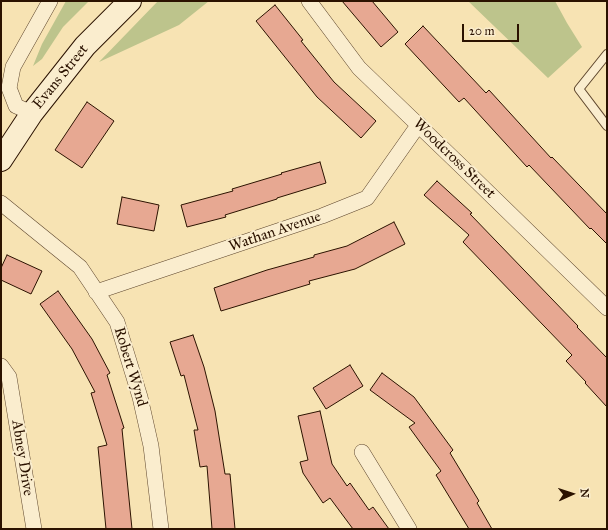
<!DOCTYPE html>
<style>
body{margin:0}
#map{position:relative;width:608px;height:530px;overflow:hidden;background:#f7e3b3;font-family:"IM FELL Great Primer",serif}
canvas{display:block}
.frame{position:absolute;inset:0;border:2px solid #2b1200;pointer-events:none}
.north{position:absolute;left:552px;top:474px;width:40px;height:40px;-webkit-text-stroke:3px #faedce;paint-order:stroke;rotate:87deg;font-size:11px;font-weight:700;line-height:16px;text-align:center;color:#2b1200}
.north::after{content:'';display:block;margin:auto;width:14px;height:18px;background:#2b1200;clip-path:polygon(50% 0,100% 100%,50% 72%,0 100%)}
.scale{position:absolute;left:462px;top:24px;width:57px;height:18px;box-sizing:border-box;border:2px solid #2b1200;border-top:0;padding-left:5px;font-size:12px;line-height:14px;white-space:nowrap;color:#2b1200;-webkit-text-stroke:3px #faedce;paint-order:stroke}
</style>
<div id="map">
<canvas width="608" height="530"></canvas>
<div class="frame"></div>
<div class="north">N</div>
<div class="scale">20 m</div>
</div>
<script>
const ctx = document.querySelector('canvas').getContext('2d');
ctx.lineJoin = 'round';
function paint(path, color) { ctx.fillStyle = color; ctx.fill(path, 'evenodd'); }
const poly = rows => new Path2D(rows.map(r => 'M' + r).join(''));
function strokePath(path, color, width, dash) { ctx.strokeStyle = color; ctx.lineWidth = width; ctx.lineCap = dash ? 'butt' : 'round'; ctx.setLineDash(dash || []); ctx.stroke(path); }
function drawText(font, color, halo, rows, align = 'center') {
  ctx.font = font + ' "IM FELL Great Primer",serif'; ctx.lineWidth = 4; ctx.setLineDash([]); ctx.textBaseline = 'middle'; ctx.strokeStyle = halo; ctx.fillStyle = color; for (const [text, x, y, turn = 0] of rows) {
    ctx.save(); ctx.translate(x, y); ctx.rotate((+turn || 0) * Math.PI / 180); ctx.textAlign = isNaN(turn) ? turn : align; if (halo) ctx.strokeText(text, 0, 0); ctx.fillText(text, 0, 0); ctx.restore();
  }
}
const green = poly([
 [66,1,89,1,63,27,42,59,33,66,42,44],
 [158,1,209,1,179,25,99,62],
 [468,1,555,1,567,23,582,47,548,78]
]);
const building = poly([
 [342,1,372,1,398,32,381,47,342,1],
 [275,5,303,40,301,41,334,82,376,121,361,138,317,97,256,21,275,5],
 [423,26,486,93,489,90,551,158,552,157,607,214,607,244,591,228,590,229,529,165,527,167,464,98,459,102,405,44,423,26],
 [87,102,114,121,82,168,55,150,87,102],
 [320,162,326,183,277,198,277,199,225,215,226,217,187,227,181,205,233,191,232,189,282,174,281,173,320,162],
 [437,181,472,213,470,214,578,326,577,327,607,358,607,407,585,383,586,382,566,361,572,355,463,242,469,235,424,195,437,181],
 [122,197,159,205,154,231,117,224,122,197],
 [394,222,405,244,355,269,309,281,310,284,221,311,214,288,267,270,314,257,314,255,347,246,394,222],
 [7,255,42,271,31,294,1,280,1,268,7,255],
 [58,291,92,339,110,373,107,375,124,428,122,429,132,529,106,529,98,447,107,445,91,393,95,392,72,349,40,304,58,291],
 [193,335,204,367,215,411,225,474,230,474,235,529,212,529,207,466,200,467,194,430,198,430,184,375,181,376,170,342,193,335],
 [350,365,363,386,326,409,313,388,350,365],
 [382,373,414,397,453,450,450,453,479,501,477,503,492,529,469,529,436,475,441,471,409,427,415,423,370,390,382,373],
 [320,411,332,464,347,486,350,483,369,510,373,507,389,529,353,529,330,498,323,503,303,473,300,462,308,460,298,416,320,411]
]);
const lane = poly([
 [607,54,579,89,607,126]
]);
const street = poly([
 [309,1,359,68,461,166,607,308],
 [32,113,16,106,9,88,13,67,50,1],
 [1,203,80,267,117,322,140,397,151,446,161,529],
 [96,292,322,216,367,198,419,124],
 [1,366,9,377,34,529],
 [362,452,409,529]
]);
const secondary = poly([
 [1,160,32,113,85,46,130,1]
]);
const streetNames = [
 ["Evans Street",61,77,-51],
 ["Woodcross Street",454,159,44],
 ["Wathan Avenue",275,232,-19],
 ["Robert Wynd",130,367,73],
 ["Abney Drive",22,458,81]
];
paint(green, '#bdc48c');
paint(building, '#e7a892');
strokePath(building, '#2b1200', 1);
strokePath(lane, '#5e462d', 10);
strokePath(street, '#5e462d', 16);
strokePath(secondary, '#2b1200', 24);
strokePath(lane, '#faedce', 8);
strokePath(street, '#faedce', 15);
strokePath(secondary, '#faedce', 22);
drawText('15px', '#2b1200', '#faedce', streetNames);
</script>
